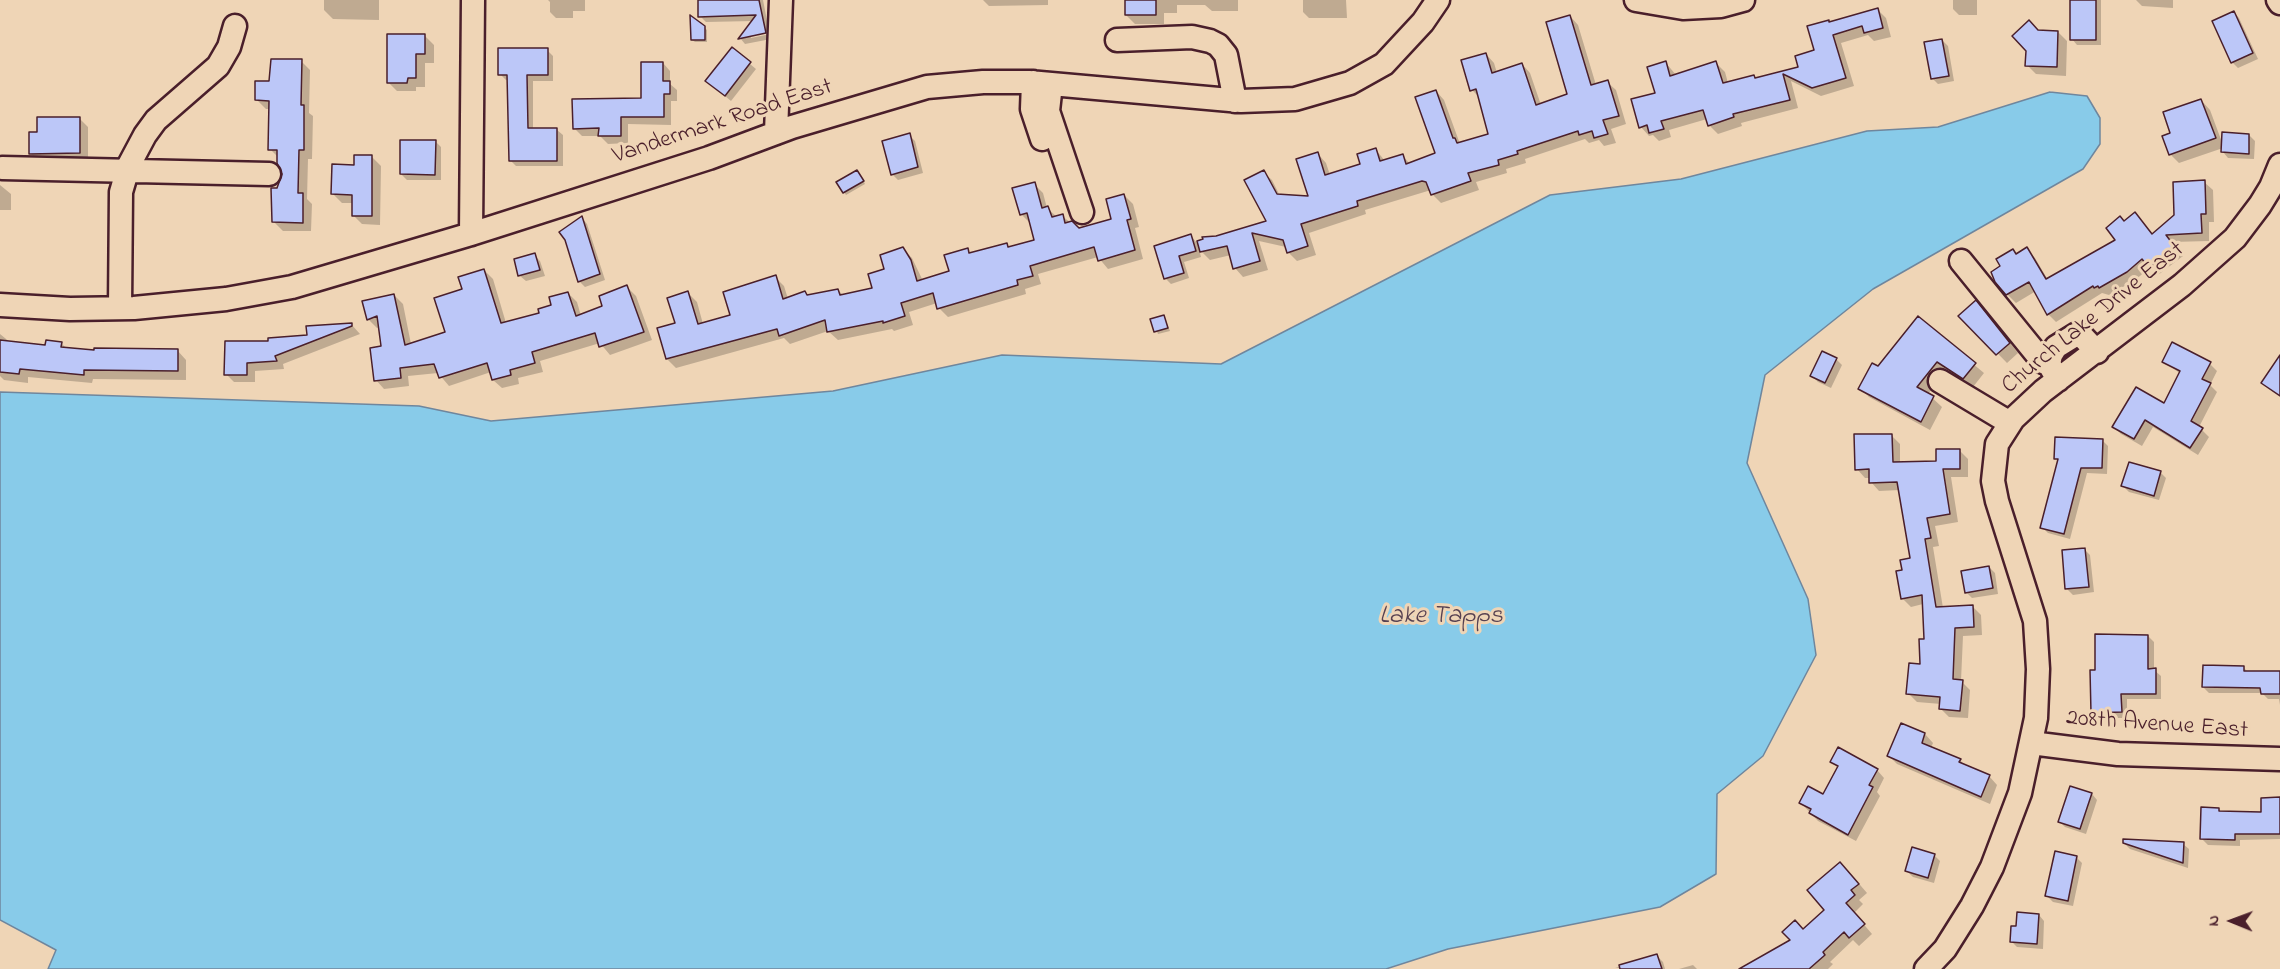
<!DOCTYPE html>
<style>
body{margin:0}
#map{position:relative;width:2280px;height:969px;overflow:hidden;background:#efd5b6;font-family:"Indie Flower",sans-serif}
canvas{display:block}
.north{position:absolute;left:2202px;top:891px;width:60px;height:60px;-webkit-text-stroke:4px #efd5b6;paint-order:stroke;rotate:271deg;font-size:16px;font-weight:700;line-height:24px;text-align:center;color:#4a1f2b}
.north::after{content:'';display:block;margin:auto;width:21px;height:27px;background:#4a1f2b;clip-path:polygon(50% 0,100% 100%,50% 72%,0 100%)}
</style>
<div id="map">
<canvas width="2280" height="969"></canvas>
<div class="north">N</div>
</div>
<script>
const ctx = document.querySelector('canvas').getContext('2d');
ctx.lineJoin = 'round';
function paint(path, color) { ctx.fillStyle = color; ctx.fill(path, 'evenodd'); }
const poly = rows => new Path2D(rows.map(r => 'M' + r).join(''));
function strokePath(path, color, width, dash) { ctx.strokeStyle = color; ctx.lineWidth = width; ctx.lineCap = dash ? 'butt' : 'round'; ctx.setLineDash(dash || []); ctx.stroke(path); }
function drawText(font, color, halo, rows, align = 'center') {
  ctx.font = font + ' "Indie Flower",sans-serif'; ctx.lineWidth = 6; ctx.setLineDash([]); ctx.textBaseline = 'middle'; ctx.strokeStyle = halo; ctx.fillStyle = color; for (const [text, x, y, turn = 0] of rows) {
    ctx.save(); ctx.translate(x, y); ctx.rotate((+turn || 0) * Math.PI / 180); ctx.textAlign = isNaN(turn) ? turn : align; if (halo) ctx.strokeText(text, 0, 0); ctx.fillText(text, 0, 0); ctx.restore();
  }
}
const water = poly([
 [2050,92,2087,96,2100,118,2100,144,2083,169,1873,289,1765,375,1747,463,1808,599,1816,655,1763,756,1717,794,1716,874,1660,907,1448,949,1386,969,48,969,56,950,0,920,0,392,419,406,491,421,833,391,1002,355,1221,364,1550,195,1681,179,1867,131,1938,127,2050,92]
]);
const shadow = poly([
 [324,0,379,0,379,20,333,19,324,10],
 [548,0,585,0,585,11,573,11,573,18,556,18,550,12,550,2],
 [700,0,763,0,769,31,751,34,751,38,770,34,771,39,745,44,740,38,754,21,706,22,700,16],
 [983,0,1048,0,1048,5,989,6],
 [1126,0,1238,0,1238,11,1212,11,1205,5,1177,5,1177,13,1164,13,1164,24,1135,24,1126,15],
 [1303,0,1346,0,1347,18,1309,18,1303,12],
 [1953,0,1977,0,1977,15,1959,15,1953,9],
 [2072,0,2101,0,2101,45,2077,45,2072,39],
 [2136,0,2173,0,2173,8,2142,6],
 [1877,9,1886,18,1891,37,1874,41,1868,35,1841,43,1854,86,1821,96,1791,81,1798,108,1741,123,1742,126,1718,134,1709,125,1707,119,1669,130,1671,137,1659,141,1653,135,1649,136,1641,127,1656,94,1666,63,1676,75,1716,63,1725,72,1728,83,1754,77,1756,79,1800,68,1816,51,1830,24],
 [2234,12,2239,18,2258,59,2238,68,2232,62],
 [1570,16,1578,25,1596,85,1607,82,1616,90,1626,124,1611,129,1616,143,1604,146,1599,140,1589,143,1585,139,1525,159,1526,163,1506,169,1507,173,1476,182,1479,190,1441,203,1433,195,1431,190,1365,210,1366,214,1309,233,1316,255,1297,261,1288,252,1286,247,1259,241,1268,270,1243,277,1235,268,1231,255,1210,260,1199,249,1201,257,1184,262,1189,278,1171,284,1165,278,1191,236,1197,243,1268,222,1263,172,1272,180,1280,196,1310,198,1318,154,1326,163,1330,175,1362,165,1376,150,1385,161,1403,156,1410,164,1437,154,1436,91,1444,100,1460,144,1490,135,1480,98,1472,90,1486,54,1494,63,1497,73,1522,64,1530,73,1541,105,1569,95],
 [704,27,707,30,707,42,695,42,692,40],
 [2038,31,2058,32,2067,41,2066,76,2036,74,2027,65],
 [425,36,434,45,434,63,425,63,425,87,416,87,416,91,397,91,388,82],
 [1942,40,1948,46,1954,81,1938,84,1932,78],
 [732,49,756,69,731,101,707,81],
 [547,50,553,56,553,81,533,81,533,130,557,130,563,135,563,166,516,166,510,160,509,80,506,80,500,74],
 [301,61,310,70,309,113,313,116,312,159,308,159,307,199,312,204,311,231,283,231,274,222,277,190,284,175,279,158,270,149,270,109,266,109,257,100,271,83],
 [663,63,670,71,670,84,677,90,677,101,671,101,671,125,628,124,628,143,608,144,600,136,582,136,574,128,643,100],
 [2201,100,2210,110,2223,145,2249,135,2255,141,2254,159,2228,158,2223,152,2223,148,2179,163,2170,154,2172,134],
 [79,118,88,127,88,162,40,163,30,153,39,133],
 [909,135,915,141,923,173,898,180,892,174],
 [435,141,441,147,441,180,407,180,401,174],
 [372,157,381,166,380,225,362,224,353,215,353,203,342,203,333,194,355,166],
 [860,174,865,184,846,195,838,183],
 [2204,182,2213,190,2214,222,2209,222,2209,241,2172,242,2183,256,2158,275,2151,267,2135,280,2109,295,2102,293,2056,322,2048,314,2036,291,2016,303,2007,294,2017,255,2027,249,2035,258,2048,280,2117,240,2124,222,2135,214,2153,235,2176,216],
 [1034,184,1043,193,1047,208,1057,217,1062,216,1079,229,1113,220,1124,195,1133,204,1139,227,1135,228,1143,259,1108,269,1098,257,1038,274,1041,284,1025,289,1026,294,948,317,939,308,937,303,909,312,913,325,894,331,892,329,838,340,828,331,790,344,784,338,676,368,667,359,659,329,676,324,688,293,697,302,703,324,732,316,775,277,784,286,788,299,838,290,843,295,874,289,886,270,903,249,912,258,923,281,951,272,967,250,972,254,1006,244,1010,248,1036,241,1030,223,1021,214],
 [0,185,11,194,11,210,0,210],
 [582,218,587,224,605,280,585,287,579,281],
 [534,255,540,261,545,276,526,281,520,276,515,260],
 [484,270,493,279,506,323,541,314,568,293,577,302,581,316,604,307,627,287,636,296,652,340,610,355,600,343,540,361,543,372,518,378,519,384,502,388,493,380,491,372,449,386,438,373,408,376,409,386,384,389,376,380,383,348,380,327,377,328,368,319,394,295,403,304,411,344,447,333,464,290],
 [1985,311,2018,353,2007,363,1961,316],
 [1164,316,1170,331,1158,334,1152,320],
 [1918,318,1984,373,1973,387,1947,370,1928,394,1942,407,1930,430,1869,397,1860,388],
 [351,324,360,334,283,364,284,369,255,371,255,382,234,382,226,374,270,343,308,337],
 [0,334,11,343,47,346,61,343,67,349,95,352,177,350,186,360,186,380,93,379,92,383,28,377,28,383,4,380,0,376],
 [1836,359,1842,365,1831,388,1818,382,1812,376],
 [2164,362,2210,364,2217,371,2210,385,2217,392,2199,427,2209,437,2198,455,2153,427,2142,446,2121,434,2114,427,2165,406,2181,374],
 [1891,435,1900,444,1900,464,1938,463,1960,451,1968,459,1968,477,1951,477,1958,522,1935,526,1939,546,1933,547,1943,608,1973,607,1981,615,1982,635,1963,636,1961,681,1970,690,1968,718,1949,717,1940,708,1941,704,1917,702,1908,693,1922,666,1925,640,1923,604,1911,607,1902,598,1904,571,1911,559,1900,490,1879,491,1871,482,1871,478,1865,478,1857,469],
 [2102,440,2108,446,2107,474,2087,473,2070,539,2048,533,2042,527,2059,461,2056,458],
 [2160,472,2166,478,2159,500,2129,492,2123,486],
 [2084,549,2090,555,2094,592,2073,595,2067,589],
 [1989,567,1995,573,1998,594,1972,598,1966,592],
 [2148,636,2154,642,2154,670,2161,676,2161,699,2127,699,2127,718,2098,718,2092,712,2096,671],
 [2244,668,2248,672,2280,672,2280,705,2279,699,2268,699,2262,693,2209,693,2203,687],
 [1925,734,1933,743,1931,748,1960,760,1967,768,1989,776,1997,785,1990,804,1897,764,1889,756],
 [1832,762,1877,770,1884,778,1877,792,1880,796,1856,841,1818,821,1800,802,1823,796,1838,768],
 [2092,794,2097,800,2086,834,2065,827,2059,821],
 [2280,799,2280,839,2240,840,2240,846,2208,845,2202,839,2219,809,2222,813,2263,813],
 [2124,843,2183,844,2189,849,2188,868,2130,849],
 [1934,855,1940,861,1934,883,1913,877,1907,871],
 [2076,857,2082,863,2073,906,2053,902,2047,896],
 [1849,872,1867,893,1859,900,1863,904,1854,913,1872,934,1859,946,1853,940,1830,962,1833,964,1828,969,1742,969,1792,940,1803,931,1826,910],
 [2039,915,2044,921,2043,949,2017,947,2011,941,2017,928],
 [1657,956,1663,962,1665,969,1615,968],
 [1693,965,1697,969,1679,969]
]);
const building = poly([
 [698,0,759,0,766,33,738,39,756,15,698,17,698,0],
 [1125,0,1156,0,1156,15,1125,15,1125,0],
 [2070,0,2096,0,2096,40,2070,40,2070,0],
 [1878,8,1883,28,1864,33,1862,26,1833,35,1846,78,1812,88,1783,74,1790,100,1733,114,1734,117,1708,126,1703,110,1661,121,1664,129,1649,133,1647,125,1639,128,1631,99,1655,93,1647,67,1666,61,1670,76,1716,61,1723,83,1754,75,1755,78,1798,67,1795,56,1814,50,1807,26,1829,20,1829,22,1878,8],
 [2234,11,2253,53,2231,63,2212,21,2234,11],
 [690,15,705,26,705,40,691,40,690,15],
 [1570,15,1591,85,1608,80,1619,116,1603,120,1608,134,1594,138,1592,131,1579,135,1578,131,1517,151,1518,154,1498,160,1499,165,1468,173,1471,181,1431,195,1426,182,1422,181,1357,201,1358,206,1301,224,1308,246,1287,253,1283,240,1252,233,1260,261,1233,269,1227,246,1200,252,1197,241,1203,239,1202,237,1216,236,1266,221,1244,180,1264,170,1277,194,1308,196,1296,159,1318,152,1325,175,1360,164,1357,154,1376,148,1380,161,1403,154,1406,164,1435,153,1415,97,1436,90,1453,138,1455,138,1457,143,1488,134,1476,89,1470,91,1461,60,1486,53,1492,73,1522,63,1536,105,1567,94,1546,22,1570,15],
 [2029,20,2038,30,2058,31,2057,67,2025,66,2026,51,2012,36,2029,20],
 [387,34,425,34,425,54,416,54,416,78,408,78,407,83,387,83,387,34],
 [1942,39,1949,76,1931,79,1924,42,1942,39],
 [732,47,751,62,725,96,705,81,732,47],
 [498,48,548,48,548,75,527,75,528,128,557,128,557,161,509,161,507,75,498,75,498,48],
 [271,59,302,59,301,105,304,105,304,150,299,150,298,193,303,193,303,223,272,222,271,188,277,188,282,174,277,163,277,150,268,150,269,101,255,100,255,81,269,81,271,59],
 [641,62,663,62,663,81,670,81,670,94,664,94,664,117,621,117,621,136,598,136,599,128,573,129,572,99,641,98,641,62],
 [2201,99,2216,138,2169,155,2162,136,2170,133,2163,112,2201,99],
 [37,117,80,117,80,153,29,154,29,132,37,132,37,117],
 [2222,132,2249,134,2249,154,2221,152,2222,132],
 [910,133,918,167,891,175,882,141,910,133],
 [400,140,436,140,435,175,400,174,400,140],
 [354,155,372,155,372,216,352,216,352,195,331,194,332,164,354,165,354,155],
 [857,170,864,181,843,193,836,182,857,170],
 [2205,180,2206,214,2201,214,2202,233,2166,235,2175,247,2149,268,2142,259,2127,272,2099,288,2098,286,2094,288,2093,286,2047,315,2029,282,2006,295,1995,282,1991,272,2000,266,1996,259,2013,249,2016,254,2027,247,2046,279,2115,240,2106,228,2120,216,2124,221,2135,212,2152,234,2174,215,2173,182,2205,180],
 [1035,182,1042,208,1048,206,1052,217,1063,214,1065,223,1072,221,1079,228,1111,219,1106,199,1124,194,1131,219,1127,220,1135,250,1098,261,1094,247,1030,266,1033,276,1017,280,1018,285,937,309,933,293,901,303,905,316,883,323,883,321,827,332,825,320,779,336,777,329,666,359,657,328,675,323,667,298,688,291,698,324,730,315,723,292,776,275,783,299,805,291,807,295,838,289,840,295,872,288,868,274,884,269,880,255,903,247,911,260,917,281,949,271,944,255,968,248,969,253,1007,243,1008,247,1034,240,1027,213,1020,215,1012,188,1035,182],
 [582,216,600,274,578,282,565,240,559,232,582,216],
 [1191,234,1196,251,1179,256,1184,273,1164,279,1154,246,1191,234],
 [535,253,540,270,518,276,514,259,535,253],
 [484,269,501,323,539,313,538,309,551,305,549,297,568,292,576,316,602,306,599,296,627,285,644,332,599,347,595,333,532,352,535,363,510,370,511,375,492,380,487,363,439,378,434,364,400,368,401,378,374,381,370,348,381,346,377,316,367,320,362,301,394,294,405,345,445,332,434,298,462,289,458,277,484,269],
 [1976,300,2010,343,1996,355,1958,316,1976,300],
 [1164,315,1168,328,1154,332,1150,319,1164,315],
 [1918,316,1976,363,1963,379,1937,362,1917,387,1934,396,1921,422,1858,389,1872,363,1878,366,1918,316],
 [352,323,352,326,275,356,277,361,247,363,247,375,224,375,225,341,268,341,268,338,307,335,306,326,352,323],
 [0,340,45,345,46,340,62,342,61,347,94,350,94,348,178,349,178,371,84,370,84,375,20,369,19,374,0,372,0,340],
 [2172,342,2211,362,2202,379,2211,383,2191,421,2203,428,2190,448,2145,420,2134,439,2112,427,2136,387,2164,403,2180,371,2162,362,2172,342],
 [1822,351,1837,358,1825,383,1810,376,1822,351],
 [2280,355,2280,396,2261,383,2280,355],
 [1854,434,1892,434,1893,462,1936,461,1936,449,1960,449,1960,469,1943,469,1950,514,1927,518,1931,538,1925,539,1936,607,1973,605,1974,627,1955,628,1953,679,1963,680,1960,711,1939,709,1940,697,1906,694,1909,663,1920,664,1919,639,1924,639,1922,595,1901,599,1896,571,1902,570,1900,560,1910,558,1897,482,1869,483,1869,469,1855,470,1854,434],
 [2055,437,2103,439,2102,468,2081,468,2064,534,2040,528,2058,459,2054,459,2055,437],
 [2129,462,2161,471,2154,496,2121,486,2129,462],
 [2085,548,2089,587,2065,589,2062,550,2085,548],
 [1989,566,1993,588,1965,593,1961,571,1989,566],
 [2095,634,2148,635,2148,669,2156,668,2156,694,2121,694,2122,712,2091,713,2090,670,2095,670,2095,634],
 [2203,665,2244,666,2244,671,2280,671,2280,694,2261,694,2260,688,2202,687,2203,665],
 [1901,723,1925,733,1922,743,1961,759,1959,762,1990,775,1981,797,1887,756,1901,723],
 [1838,747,1878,769,1869,785,1873,787,1848,835,1809,813,1811,809,1799,803,1808,786,1823,794,1838,766,1830,762,1838,747],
 [2070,786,2092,793,2080,829,2058,822,2070,786],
 [2280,797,2280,834,2235,834,2235,840,2200,839,2201,807,2219,808,2219,811,2261,812,2261,798,2280,797],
 [2123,839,2184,842,2183,863,2123,843,2123,839],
 [1912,847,1935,854,1928,878,1905,871,1912,847],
 [2055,851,2077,856,2068,901,2045,896,2055,851],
 [1840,862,1859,884,1851,890,1855,895,1846,903,1865,924,1849,938,1844,932,1823,952,1825,955,1809,969,1739,969,1790,940,1782,932,1795,920,1803,929,1824,910,1807,890,1840,862],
 [2017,912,2039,914,2037,944,2010,942,2011,926,2016,926,2017,912],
 [1657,954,1662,969,1620,969,1619,965,1657,954]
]);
const minor = poly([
 [1636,0,1683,8,1721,6,1743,0],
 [2278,0,2280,3],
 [1117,40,1192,37,1210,41,1218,45,1226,55,1235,101],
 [1033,82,1032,109,1042,139],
 [1051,84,1048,111,1082,212],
 [776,133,781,0],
 [2,168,269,174],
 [471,234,473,0],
 [1961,261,2043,362,2049,364,2058,380],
 [0,305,70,309,134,308,226,299,292,287,471,234,709,158,792,127,927,87,983,82,1029,82,1241,101,1295,99,1350,83,1384,64,1423,22,1438,0],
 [120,308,121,192,129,165,145,135,156,120,218,66,229,47,235,26],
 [2049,364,2051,355,2056,347,2077,334,2082,336,2097,352],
 [1940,381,2010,423],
 [2031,743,2118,754,2280,759],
 [1926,969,1945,949,1972,906,1992,867,2020,793,2036,718,2038,669,2035,621,1997,501,1993,481,1997,444,2013,419,2043,391,2182,285,2235,238,2260,205,2271,187,2280,165]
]);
const streetNames = [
 ["Vandermark Road East",723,123,-18],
 ["Church Lake Drive East",2094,319,-39],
 ["208th Avenue East",2157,726,4]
];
const waterNames = [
 ["Lake Tapps",1441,618]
];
paint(water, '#88cbe9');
strokePath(water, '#6f869d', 1.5);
paint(shadow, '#0003');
paint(building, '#bcc7f8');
strokePath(building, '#4a1f2b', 1.5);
strokePath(minor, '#4a1f2b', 27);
strokePath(minor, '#efd5b6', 22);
drawText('24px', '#4a1f2b', '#efd5b6', streetNames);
drawText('italic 26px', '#564151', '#efd5b6', waterNames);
</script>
